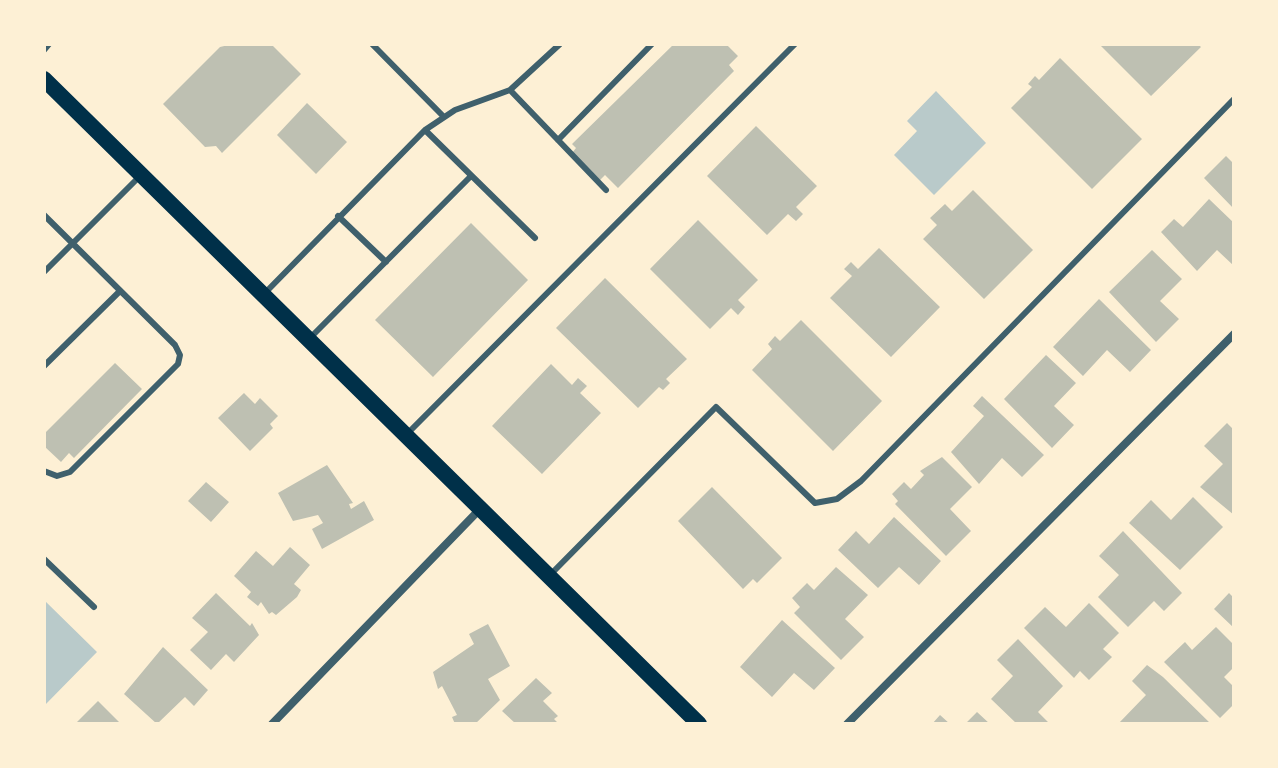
<!DOCTYPE html>
<style>
body{margin:0}
#map{position:relative;width:1278px;height:768px;overflow:hidden;background:#fdf0d5;font-family:"PT Sans Narrow",sans-serif}
canvas{display:block}
.frame{position:absolute;inset:0;border:46px solid #fdf0d5;pointer-events:none}
</style>
<div id="map">
<canvas width="1278" height="768"></canvas>
<div class="frame"></div>
</div>
<script>
const ctx = document.querySelector('canvas').getContext('2d');
ctx.lineJoin = 'round';
function paint(path, color) { ctx.fillStyle = color; ctx.fill(path, 'evenodd'); }
const poly = rows => new Path2D(rows.map(r => 'M' + r).join(''));
function strokePath(path, color, width, dash) { ctx.strokeStyle = color; ctx.lineWidth = width; ctx.lineCap = dash ? 'butt' : 'round'; ctx.setLineDash(dash || []); ctx.stroke(path); }
const green = poly([
 [936,91,986,143,934,195,894,155,917,131,907,121],
 [44,600,97,652,44,706]
]);
const building = poly([
 [233,44,271,44,301,74,222,153,216,146,205,147,163,104,220,47],
 [674,44,726,44,738,56,729,65,734,71,618,188,605,175,600,180,572,153,576,148,572,144],
 [1099,44,1198,44,1201,47,1151,96],
 [1060,58,1142,139,1092,189,1011,108,1032,87,1028,84,1035,76,1039,80],
 [307,103,347,142,316,174,277,135],
 [756,126,817,186,796,207,803,214,796,221,788,214,767,235,707,176],
 [1226,156,1234,164,1234,209,1204,178],
 [973,190,1033,250,984,299,923,239,937,225,930,218,945,204,952,211],
 [1209,199,1234,223,1234,266,1217,250,1197,271,1161,232,1174,219,1183,227],
 [698,220,758,280,738,300,745,307,738,315,731,308,710,329,650,269],
 [471,223,528,280,433,377,375,320],
 [879,248,940,307,891,357,830,298,852,276,844,269,851,262,858,269],
 [1152,250,1182,279,1160,301,1179,319,1156,342,1109,292],
 [605,278,687,359,666,379,670,383,663,390,659,387,638,408,556,328],
 [1099,299,1151,350,1130,372,1107,350,1083,376,1053,347],
 [801,320,882,401,833,451,752,370,772,349,768,344,775,336,780,341],
 [1046,355,1076,383,1054,406,1074,425,1052,448,1004,399],
 [115,363,142,389,74,458,69,453,61,462,44,446,44,434],
 [551,364,572,385,578,378,587,386,580,393,601,413,542,474,492,426],
 [244,393,255,404,260,398,278,416,270,424,273,428,250,451,218,418],
 [982,396,1044,455,1022,477,1002,458,979,484,951,452,984,416,973,406],
 [1227,423,1234,430,1234,515,1200,487,1223,464,1204,446],
 [942,457,972,487,950,509,971,531,946,556,895,504,898,501,892,494,904,482,911,489,924,475,920,471],
 [327,465,353,503,349,504,351,509,364,501,374,520,322,549,312,529,323,523,318,515,293,521,278,493],
 [206,482,229,502,211,522,188,501],
 [712,487,782,558,757,583,753,579,743,589,678,521],
 [1193,497,1223,527,1180,570,1129,523,1151,500,1171,520],
 [894,517,941,561,919,585,899,567,878,588,838,550,856,531,869,544],
 [1123,531,1182,593,1164,611,1154,601,1128,627,1098,597,1119,575,1099,556],
 [290,547,310,565,294,584,301,590,297,597,276,615,272,612,269,614,261,602,258,606,247,597,251,592,234,576,256,551,273,566],
 [836,567,868,595,845,619,864,637,841,660,794,613,800,607,792,598,807,583,814,590],
 [216,593,250,626,252,623,259,635,234,662,226,654,211,670,190,650,208,632,192,618],
 [1229,593,1234,598,1234,628,1214,609],
 [1089,603,1119,633,1103,649,1112,657,1089,680,1080,671,1074,678,1024,628,1045,607,1066,627],
 [782,620,835,668,814,690,794,673,772,697,740,667],
 [488,624,510,666,488,679,500,700,475,724,455,724,452,717,457,715,442,686,438,689,433,672,474,644,469,634],
 [1216,627,1234,645,1234,667,1224,677,1234,687,1234,704,1220,718,1164,662,1185,642,1192,650],
 [1018,639,1063,686,1038,712,1050,724,1017,724,991,699,1013,676,997,660],
 [163,647,208,690,194,706,185,697,157,724,124,694],
 [1147,665,1163,677,1211,724,1118,724,1146,695,1132,681],
 [536,678,552,693,543,701,558,716,554,719,559,724,516,724,502,711],
 [98,701,121,724,75,724],
 [977,712,990,724,965,724],
 [940,715,950,724,932,724]
]);
const service = poly([
 [372,44,443,116],
 [44,50,49,44],
 [510,90,606,190],
 [425,130,535,238],
 [558,140,652,44],
 [44,215,175,345,180,355,178,364,70,472,57,476,44,471],
 [338,216,386,262],
 [44,272,140,176],
 [263,295,425,130,455,110,510,90,560,44],
 [310,338,471,176],
 [44,366,120,291],
 [408,433,795,44],
 [44,559,94,607],
 [549,576,716,407,815,503,837,499,861,481,1234,99]
]);
const minor = poly([
 [272,724,480,509],
 [847,724,1234,334]
]);
const secondary = poly([
 [44,79,699,724]
]);
paint(green, '#b9caca');
paint(building, '#bec0b2');
strokePath(service, '#3f606c', 6);
strokePath(minor, '#3f606c', 8);
strokePath(secondary, '#003049', 16);
</script>
